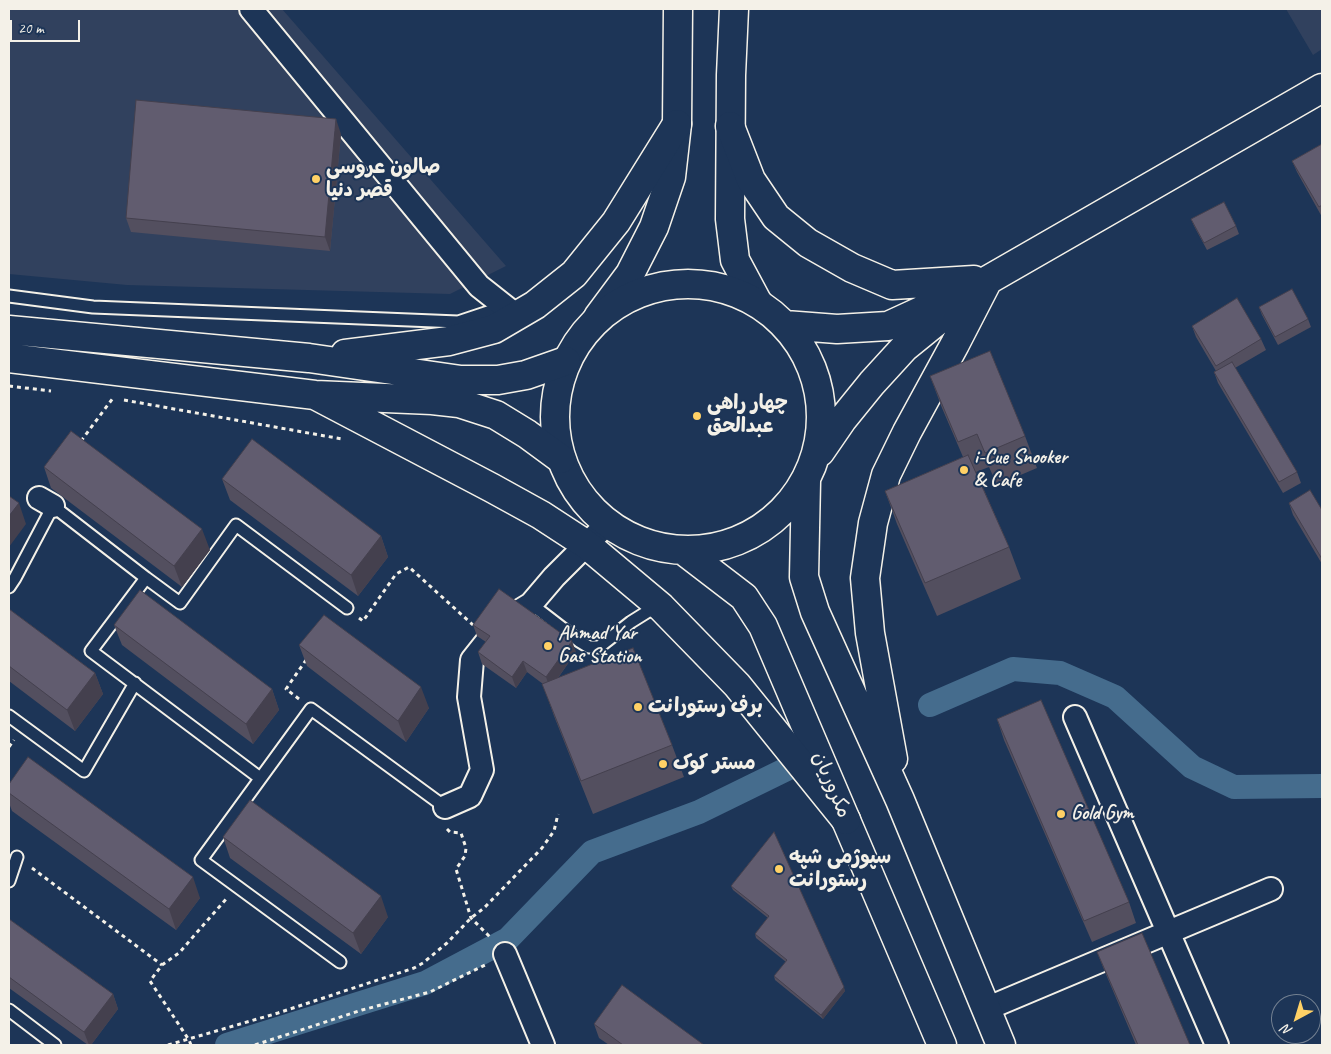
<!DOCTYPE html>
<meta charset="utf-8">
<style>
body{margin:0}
#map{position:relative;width:1331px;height:1054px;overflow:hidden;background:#1d3557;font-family:Caveat,sans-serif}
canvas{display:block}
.frame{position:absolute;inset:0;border:10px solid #f4f1e8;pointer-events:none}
.north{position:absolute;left:1271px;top:994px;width:50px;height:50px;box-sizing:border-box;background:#1d3557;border:1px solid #738091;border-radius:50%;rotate:219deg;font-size:14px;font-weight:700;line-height:20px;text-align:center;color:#f4f1e8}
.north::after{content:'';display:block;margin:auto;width:18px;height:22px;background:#ffd166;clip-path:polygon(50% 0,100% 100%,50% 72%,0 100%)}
.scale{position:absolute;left:10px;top:20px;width:70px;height:22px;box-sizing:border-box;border:2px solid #f4f1e8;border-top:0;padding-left:6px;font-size:15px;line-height:18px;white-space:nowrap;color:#f4f1e8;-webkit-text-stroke:4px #1d3557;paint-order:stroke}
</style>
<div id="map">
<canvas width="1331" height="1054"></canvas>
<div class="frame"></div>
<div class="north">N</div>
<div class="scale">20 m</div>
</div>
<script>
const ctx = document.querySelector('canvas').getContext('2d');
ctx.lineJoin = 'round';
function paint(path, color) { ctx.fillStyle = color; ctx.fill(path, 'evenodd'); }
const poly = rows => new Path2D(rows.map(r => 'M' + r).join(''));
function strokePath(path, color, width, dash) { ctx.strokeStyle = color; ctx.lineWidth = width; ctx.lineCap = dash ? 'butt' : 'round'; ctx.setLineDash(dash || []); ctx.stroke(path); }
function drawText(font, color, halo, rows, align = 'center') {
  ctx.font = font + ' Caveat,"Playpen Sans Arabic",sans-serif'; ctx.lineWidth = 4; ctx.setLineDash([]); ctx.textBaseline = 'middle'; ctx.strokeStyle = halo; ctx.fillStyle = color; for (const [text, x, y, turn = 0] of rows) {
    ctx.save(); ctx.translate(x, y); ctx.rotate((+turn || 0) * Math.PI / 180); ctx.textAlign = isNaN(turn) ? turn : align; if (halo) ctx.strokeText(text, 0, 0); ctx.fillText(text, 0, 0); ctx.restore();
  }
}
const built = poly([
 [9,9,282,9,506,266,450,294,127,285,9,274],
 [1286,9,1322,9,1322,49,1313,55]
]);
const canal = poly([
 [930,705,1013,669,1060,673,1115,697,1192,767,1234,787,1322,786],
 [227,1045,425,983,508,939,592,852,699,812,797,764]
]);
const path = poly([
 [9,386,51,391],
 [124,400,342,439],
 [81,441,113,398],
 [359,618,363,621,396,574,409,567,473,625],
 [299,699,286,689,306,660],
 [9,747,14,740],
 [447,829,450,832,461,833,466,848,465,856,456,869,471,918,490,937],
 [32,868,162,965],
 [168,1045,278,1013,414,968,423,963,447,943,471,918,484,908,542,848,554,831,558,814],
 [191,1045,189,1040,150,981,162,965,179,953,227,898],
 [255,1045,362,1010,430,992,485,965]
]);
const service = poly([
 [9,296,93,307,458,322,503,307],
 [146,578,180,603,236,525,347,608],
 [9,587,15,578,53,506,146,578,91,651,260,778],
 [531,604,579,641,589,647,599,647,631,622,647,612,659,607],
 [9,716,84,771,135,683],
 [9,881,17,857],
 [340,962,201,860,311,709,445,807],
 [9,1010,55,1045]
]);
const minor = poly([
 [251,9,479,286,517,316],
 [39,498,53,506],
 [1075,717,1217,1045],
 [445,807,470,796,482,770,469,697,472,660,503,621,531,604,554,577,607,524],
 [505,954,543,1045],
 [986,1009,1271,889]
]);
const secondary = poly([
 [734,9,731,75,730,219,735,260,758,303],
 [598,317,630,274,654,227,671,177,677,124,678,9]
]);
const primary = poly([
 [730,126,751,180,776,217,808,243,852,268,892,285,974,280],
 '555 417a133 133 0 1 1 266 0a133 133 0 1 1-266 0Z',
 [785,325,837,329,888,326,988,280,1322,88],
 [820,452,842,420,872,383,904,348,957,305],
 [806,481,804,577,815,612,900,800,1001,1045],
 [684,551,744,597,763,626,942,1045],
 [893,759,870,633,865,578,873,523,886,475,907,432,955,344,988,280]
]);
const trunk = poly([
 [9,330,309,358,461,380,498,380,526,375,566,361],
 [345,354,449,341,494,329,535,305,574,274,616,222,677,124],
 [9,358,315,395,432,400,459,403,496,415,527,434,561,459],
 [315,395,492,488,541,515,587,545,661,607,737,685,846,820]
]);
const wall = poly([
 [341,134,330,251,131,232,126,218],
 [1322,144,1322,217,1297,172,1292,161],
 [1191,219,1236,226,1239,234,1207,250,1194,226],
 [1259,307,1308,319,1311,327,1278,345,1262,315],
 [1192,326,1261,339,1266,350,1235,368,1297,472,1301,483,1283,493,1218,383,1214,372,1216,371,1196,337],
 [930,376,1025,436,1037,468,997,485,989,467,976,472,1009,547,1021,579,937,616,897,524,885,491,963,457,942,408],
 [44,467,210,550,182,587,51,488],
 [222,479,381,536,388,557,358,596,230,500],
 [1289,503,1322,510,1322,564,1293,515],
 [9,609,95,673,103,694,75,731,9,681],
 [114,625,272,689,279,710,253,744,122,645],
 [473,625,576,652,558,678,672,745,684,777,593,814,554,716,543,684,527,672,516,688,482,664,478,652,486,642,477,636],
 [299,645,429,708,406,742,307,666],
 [997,719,1129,902,1136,923,1092,942,1004,740],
 [9,784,200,898,176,930,12,811,9,803],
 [774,832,845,991,823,1019,775,980,774,976,786,962,756,938,755,934,768,918,733,890,731,886],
 [223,837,388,917,361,954,230,858],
 [9,919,113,994,118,1009,91,1045,88,1045,9,988],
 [1097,952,1190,1045,1136,1045,1105,972],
 [594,1024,704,1045,609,1045,599,1038]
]);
const shadedWall = poly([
 [336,119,341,134,330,251,325,237],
 [19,503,26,524,9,547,9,516],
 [202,529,210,550,182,587,174,566],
 [381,536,388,557,358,596,351,575],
 [572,641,576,652,550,689,546,677],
 [523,661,527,672,516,688,512,677],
 [95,673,103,694,75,731,67,710],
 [421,687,429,708,406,742,398,721],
 [272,689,279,710,253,744,246,724],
 [193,877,200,898,176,930,169,909],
 [381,896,388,917,361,954,353,933],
 [844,987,845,991,823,1019,821,1015],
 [113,994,118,1009,91,1045,89,1045,84,1032]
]);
const building = poly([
 [136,100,336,119,325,237,126,218,136,100],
 [1322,144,1322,205,1319,207,1292,161,1322,144],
 [1224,202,1236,226,1204,243,1191,219,1224,202],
 [1292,289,1308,319,1275,337,1259,307,1292,289],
 [1237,298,1261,339,1216,366,1192,326,1237,298],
 [990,351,1025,436,985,453,977,434,958,442,930,376,990,351],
 [1232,362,1297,472,1279,482,1214,372,1232,362],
 [71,431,202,529,174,566,44,467,71,431],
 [252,439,381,536,351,575,222,479,252,439],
 [968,455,1009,547,925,583,885,491,968,455],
 [1310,490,1322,510,1322,559,1289,503,1310,490],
 [9,496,19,503,9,516,9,496],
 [499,589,572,641,546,677,523,661,512,677,478,652,490,636,473,625,499,589],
 [140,590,272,689,246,724,114,625,140,590],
 [9,609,95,673,67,710,9,666,9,609],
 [324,615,421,687,398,721,299,645,324,615],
 [633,648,672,745,581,781,542,684,633,648],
 [1041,700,1129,902,1084,921,997,719,1041,700],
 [28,757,193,877,169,909,9,793,9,784,28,757],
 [250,800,381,896,353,933,223,837,250,800],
 [774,832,844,987,821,1015,774,976,787,960,755,934,769,916,731,886,774,832],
 [9,919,113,994,84,1032,9,977,9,919],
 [1142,933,1190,1045,1138,1045,1097,952,1142,933],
 [622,985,704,1045,623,1045,594,1024,622,985]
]);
const markers = [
 [316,179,5,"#ffd166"],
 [697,416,5,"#ffd166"],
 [964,470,5,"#ffd166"],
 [548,646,5,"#ffd166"],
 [638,707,5,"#ffd166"],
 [663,764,5,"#ffd166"],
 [1061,814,5,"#ffd166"],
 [779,869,5,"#ffd166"]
];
const poiNames = [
 ["صالون عروسی",326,168],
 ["قصر دنیا",326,191],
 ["چهار راهی",707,404],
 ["عبدالحق",707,427],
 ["i-Cue Snooker",974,458],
 ["& Cafe",974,481],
 ["Ahmad Yar",558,634],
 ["Gas Station",558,657],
 ["برف رستورانت",648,707],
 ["مستر کوک",673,764],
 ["Gold Gym",1071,814],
 ["سپوژمی شپه",789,858],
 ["رستورانت",789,881]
];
const streetNames = [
 ["مکروریان",831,785,67]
];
paint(built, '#31415e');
strokePath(canal, '#456c8d', 24);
strokePath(service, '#f4f1e8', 15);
strokePath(minor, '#f4f1e8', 26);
strokePath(secondary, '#f4f1e8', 31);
strokePath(primary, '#f4f1e8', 31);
strokePath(trunk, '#f4f1e8', 31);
strokePath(path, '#f4f1e8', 3, [4, 4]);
strokePath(service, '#1d3557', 11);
strokePath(minor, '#1d3557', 22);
strokePath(secondary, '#1d3557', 28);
strokePath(primary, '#1d3557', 28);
strokePath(trunk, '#1d3557', 28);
paint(wall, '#534f5f');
paint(shadedWall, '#44404e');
paint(building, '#615c6f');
strokePath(building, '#44404e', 1);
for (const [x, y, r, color] of markers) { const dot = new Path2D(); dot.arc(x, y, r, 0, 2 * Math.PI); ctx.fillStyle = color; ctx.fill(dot); strokePath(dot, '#1d3557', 2); }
drawText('bold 20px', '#f4f1e8', '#1d3557', poiNames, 'left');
drawText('20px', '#f4f1e8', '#1d3557', streetNames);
</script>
